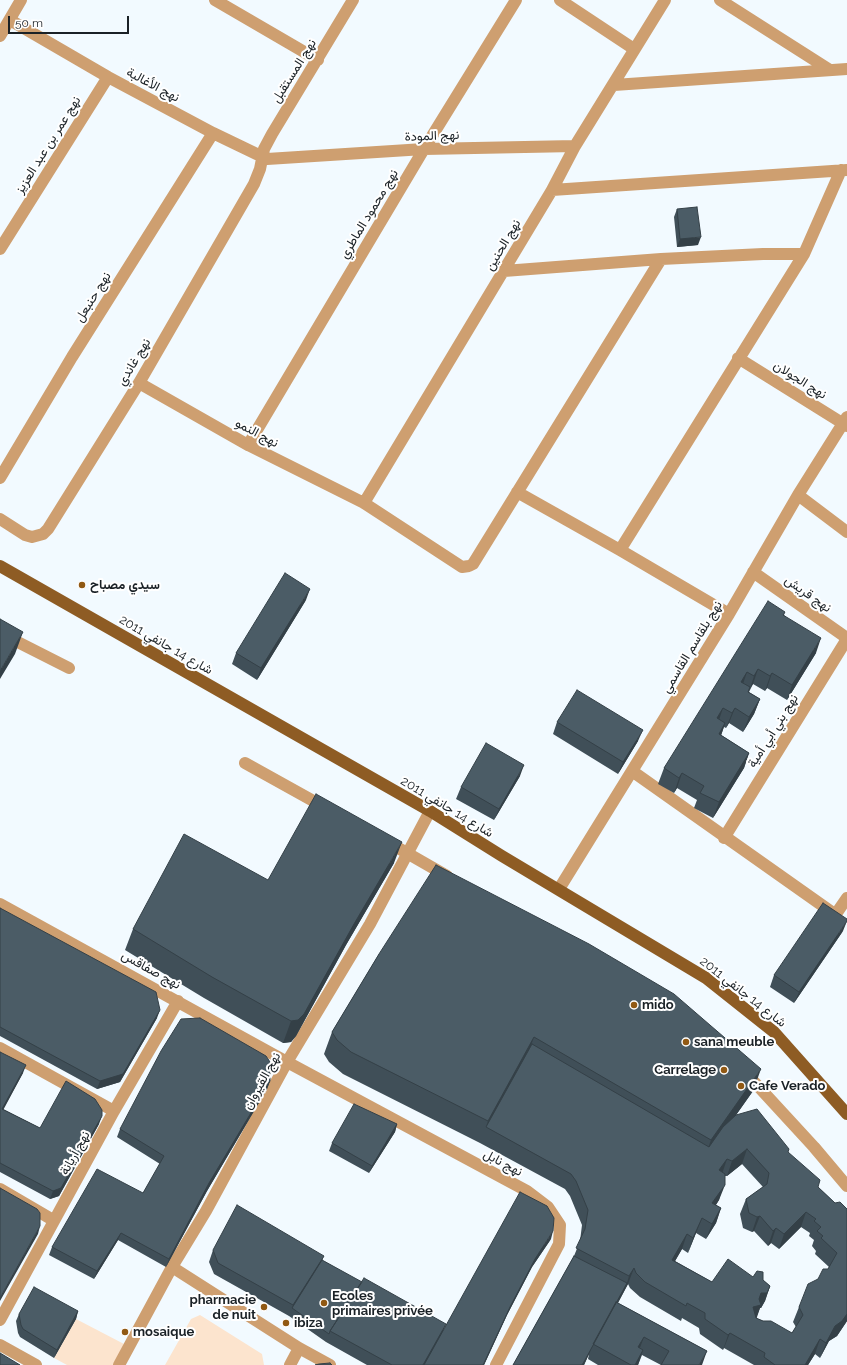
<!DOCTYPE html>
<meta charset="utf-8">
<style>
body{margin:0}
#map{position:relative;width:847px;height:1365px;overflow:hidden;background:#f2faff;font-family:Raleway,sans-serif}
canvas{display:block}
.scale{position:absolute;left:8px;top:16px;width:121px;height:18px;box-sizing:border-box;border:2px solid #1a2126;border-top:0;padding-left:5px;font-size:12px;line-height:14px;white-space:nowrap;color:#1a2126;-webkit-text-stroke:3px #fff;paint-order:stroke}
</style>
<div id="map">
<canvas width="847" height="1365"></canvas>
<div class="scale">50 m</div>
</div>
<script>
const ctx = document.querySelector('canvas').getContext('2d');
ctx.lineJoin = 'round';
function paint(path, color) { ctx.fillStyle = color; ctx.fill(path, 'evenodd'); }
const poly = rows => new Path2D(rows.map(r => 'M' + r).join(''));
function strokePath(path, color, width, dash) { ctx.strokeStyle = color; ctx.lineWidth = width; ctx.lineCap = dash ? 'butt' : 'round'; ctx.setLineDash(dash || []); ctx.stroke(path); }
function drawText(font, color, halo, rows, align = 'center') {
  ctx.font = font + ' Raleway,Vazirmatn,sans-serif'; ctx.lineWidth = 4; ctx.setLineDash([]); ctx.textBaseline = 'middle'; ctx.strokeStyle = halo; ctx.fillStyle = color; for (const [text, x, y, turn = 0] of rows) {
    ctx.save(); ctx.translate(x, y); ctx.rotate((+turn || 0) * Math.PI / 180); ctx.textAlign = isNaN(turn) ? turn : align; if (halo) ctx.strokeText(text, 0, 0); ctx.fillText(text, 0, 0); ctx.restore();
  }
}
const green = poly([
 [200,1315,262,1354,264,1365,165,1365,191,1319],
 [76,1319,124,1344,113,1365,67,1365,54,1358]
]);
const minor = poly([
 [215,0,318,60],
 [560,0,634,49],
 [720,0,830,70],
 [10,20,108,77,213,133,267,159,424,149,575,146],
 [0,36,21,0],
 [614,85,847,69],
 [552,190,847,170],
 [0,249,108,77],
 [504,271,661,259,763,254,804,254],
 [738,358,847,426],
 [139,383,248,445,364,503,462,567,469,566,473,564,661,259],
 [248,445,424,149,516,0],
 [0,478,72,357,213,133],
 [517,492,620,550,729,614],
 [798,495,847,532],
 [364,503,552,190,575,146,665,0],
 [0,519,25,535,32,537,43,534,48,529,139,383,254,184,260,169,264,149,272,134,353,0],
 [620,550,804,254,841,170],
 [753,572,847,638],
 [0,633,69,668],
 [245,763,326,808],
 [632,771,833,913,838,911,847,898],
 [724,838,847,639],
 [386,841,447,876],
 [559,889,729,614,798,495,847,417],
 [0,904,287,1062,527,1191,548,1207,560,1225,559,1244,496,1365],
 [0,1048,114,1111],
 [745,1072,814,1147,847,1186],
 [0,1189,53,1220],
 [172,1267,299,1348,330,1365],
 [0,1320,114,1111,178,1001],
 [0,1345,36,1365],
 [119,1365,172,1267,206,1211,287,1062,370,924,430,811],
 [290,1365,299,1348]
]);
const major = poly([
 [0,566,430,811,502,856,706,978,774,1032,847,1114]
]);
const wall = poly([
 [677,209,698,245,677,247,674,217],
 [306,600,257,680,232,664,236,653],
 [785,612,784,615,816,653,787,700,767,688,765,691,753,684,749,692,760,699,754,714,743,732,729,723,726,728,724,727,721,735,749,753,744,768,713,818,694,808,697,800,677,788,674,793,658,784,664,768],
 [557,722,638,741,618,774,553,734],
 [520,776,494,820,456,799,461,787],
 [394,863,346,945,296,1036,291,1042,283,1043,204,998,125,950,133,929,268,880],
 [0,908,157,1018,120,1082,97,1089,0,1036],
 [843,931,794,1003,770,987,774,975],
 [379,954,753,1091,736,1115,788,1152,818,1187,835,1203,847,1209,847,1321,837,1336,829,1341,820,1358,815,1354,808,1365,754,1365,724,1348,723,1350,700,1334,699,1328,682,1318,681,1321,640,1297,630,1288,628,1284,618,1303,707,1351,661,1365,642,1355,638,1365,598,1365,588,1359,589,1354,584,1365,513,1365,574,1256,580,1241,582,1225,570,1196,565,1189,480,1143,343,1074,329,1062,324,1054,332,1032],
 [742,1164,763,1187,746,1199,740,1214,743,1228,752,1232,754,1231,768,1246,771,1243,779,1249,801,1227,810,1233,809,1236,814,1240,812,1246,816,1251,815,1254,829,1267,828,1269,818,1279,799,1307,793,1322,796,1327,792,1333,763,1321,756,1318,760,1308,761,1308,765,1301,770,1286,763,1280,753,1277,712,1282,675,1261,682,1249,688,1253,696,1233,706,1239,716,1223,721,1208,716,1205,719,1200,725,1176,727,1176],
 [0,1052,23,1073,3,1109,40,1128,99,1124,59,1196,50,1199,0,1172],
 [270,1081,267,1089,207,1191,166,1267,118,1240,94,1279,49,1255,52,1247,143,1193,160,1164,117,1137,120,1129],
 [397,1124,395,1132,369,1173,329,1151,332,1143],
 [551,1239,532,1267,507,1315,484,1365,367,1365,326,1342,289,1316,214,1274,209,1262,213,1250,322,1260,443,1330],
 [78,1311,76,1319,54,1358,20,1337,18,1333,16,1321,19,1314]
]);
const shadedWall = poly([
 [701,237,698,245,677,247,680,239],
 [310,589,306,600,257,680,261,668],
 [23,632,15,654,0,679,0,671],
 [821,638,816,653,787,700,792,685],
 [758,669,753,684,749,690,745,702,748,692,750,689,754,676],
 [747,672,742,687,741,682],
 [772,673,767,688,765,691,770,676],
 [760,699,754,714,743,732,749,717],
 [723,708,718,723,717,718],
 [735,708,729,723,726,728,732,713],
 [725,723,720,739,719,734],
 [643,730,638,741,618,774,623,762],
 [749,753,744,768,713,818,719,802],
 [524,765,520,776,494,820,499,809],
 [682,773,677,788,674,793,679,778],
 [402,842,394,863,346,945,296,1036,291,1042,283,1043,291,1021,354,924],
 [847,921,843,931,794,1003,799,992],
 [160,1010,157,1018,120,1082,97,1089,100,1081],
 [534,1037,526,1059,486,1127,488,1121],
 [26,1065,23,1073,0,1116,2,1109],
 [761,1069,753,1091,703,1162,711,1140],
 [270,1081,267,1089,207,1191,166,1267,169,1259,209,1183],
 [102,1116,99,1124,59,1196,50,1199,53,1191],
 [397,1124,395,1132,369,1173,372,1166],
 [747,1149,742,1164,727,1176,732,1161],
 [727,1159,722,1174,719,1170],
 [725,1185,719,1200,707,1218,712,1203],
 [721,1208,716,1223,706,1239,712,1224],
 [806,1212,801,1227,779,1249,784,1234],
 [760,1216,754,1231,752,1232,757,1217],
 [702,1218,688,1253,693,1238],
 [40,1226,38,1234,0,1301,0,1298],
 [776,1228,771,1243,768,1246,773,1231],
 [553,1231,551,1239,532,1267,507,1315,484,1365,483,1365,510,1307,535,1259],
 [121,1233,118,1240,94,1279,97,1271],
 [687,1234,682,1249,667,1275,672,1260],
 [324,1256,319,1268,292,1308,293,1305],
 [634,1268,628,1284,595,1345,593,1344,627,1283,629,1276],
 [770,1286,765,1301,761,1308,760,1308,756,1320,753,1307,761,1293],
 [78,1311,76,1319,54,1358,57,1350],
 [847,1314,847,1321,837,1336,829,1341,820,1358,826,1343,835,1326],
 [446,1324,441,1335,425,1365,423,1365],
 [730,1333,724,1348,723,1350,728,1335],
 [644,1337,638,1353,638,1347],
 [820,1339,815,1354,808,1365,805,1365],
 [592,1347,589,1354,584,1365,582,1365],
 [643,1350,638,1365,635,1365],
 [707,1351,702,1365,699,1365]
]);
const building = poly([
 [697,207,701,237,680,239,677,209,697,207],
 [285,573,310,589,261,668,236,653,285,573],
 [768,601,785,612,783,615,821,638,792,685,772,673,770,676,758,669,754,676,747,672,741,682,750,687,748,692,760,699,749,717,735,708,732,713,723,708,717,718,725,723,719,734,749,753,719,802,700,793,704,786,682,773,679,778,664,768,768,601],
 [0,619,23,632,0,671,0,619],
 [577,690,643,730,623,762,557,722,577,690],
 [486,743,524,765,499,809,461,787,486,743],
 [316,794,402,842,354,924,304,1014,298,1020,291,1021,212,977,133,929,184,834,268,880,316,794],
 [436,865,589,944,674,994,761,1069,711,1140,534,1037,488,1121,351,1052,337,1040,332,1032,379,954,436,865],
 [823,903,847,919,847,921,799,992,774,975,823,903],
 [0,908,156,992,160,1010,123,1074,100,1081,0,1027,0,908],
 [200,1018,266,1056,270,1062,270,1081,209,1183,169,1259,121,1233,97,1271,52,1247,97,1169,143,1193,164,1156,120,1129,161,1051,181,1019,200,1018],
 [532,1044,709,1147,723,1127,736,1115,757,1109,789,1149,788,1152,820,1180,818,1187,835,1203,840,1202,847,1209,847,1314,842,1321,835,1326,826,1343,820,1339,805,1365,775,1365,764,1357,765,1353,730,1333,728,1335,705,1319,705,1313,687,1303,686,1306,645,1282,636,1273,634,1268,629,1276,576,1248,585,1229,588,1210,576,1181,571,1174,486,1127,532,1044],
 [747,1149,769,1173,767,1184,746,1199,749,1213,757,1217,760,1216,773,1231,776,1228,784,1234,806,1212,816,1219,814,1221,821,1227,817,1231,823,1236,821,1238,837,1253,828,1269,823,1269,818,1279,808,1284,799,1307,803,1315,792,1333,771,1321,763,1321,756,1318,753,1307,761,1305,759,1299,761,1293,767,1293,770,1286,763,1280,763,1272,757,1271,753,1277,728,1259,712,1282,672,1260,687,1234,693,1238,702,1218,712,1224,721,1208,712,1203,725,1185,725,1174,719,1170,727,1159,732,1161,747,1149],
 [0,1052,26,1065,2,1109,40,1128,66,1081,95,1099,102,1110,102,1116,61,1188,53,1191,0,1163,0,1052],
 [354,1104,397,1124,372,1166,332,1143,354,1104],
 [0,1188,37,1209,40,1213,40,1226,0,1298,0,1188],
 [520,1192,547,1206,554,1218,553,1231,535,1259,510,1307,484,1363,483,1365,424,1365,520,1192],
 [237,1205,324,1256,293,1305,218,1263,213,1250,237,1205],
 [574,1256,627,1283,585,1360,582,1365,513,1365,574,1256],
 [322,1260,362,1282,330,1331,329,1334,292,1308,322,1260],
 [364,1278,446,1324,423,1365,392,1365,330,1331,364,1278],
 [34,1287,78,1311,57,1350,23,1329,21,1325,19,1314,34,1287],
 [616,1302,707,1351,699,1365,661,1365,669,1351,644,1337,638,1347,643,1350,635,1365,631,1365,593,1344,616,1302],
 [0,1353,20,1365,0,1365,0,1353],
 [330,1363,332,1365,315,1365,319,1364,330,1363]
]);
const markers = [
 [82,585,4,"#915913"],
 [634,1005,4,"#915913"],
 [686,1042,4,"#915913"],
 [724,1070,4,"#915913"],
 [741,1086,4,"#915913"],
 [324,1303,4,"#915913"],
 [264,1307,4,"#915913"],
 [286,1323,4,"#915913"],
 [125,1332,4,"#915913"]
];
const streetNames = [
 ["نهج المستقبل",294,71,-58],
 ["نهج الأغالبة",153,85,28],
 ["نهج المودة",432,136,-2],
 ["نهج عمر بن عبد العزيز",48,145,-58],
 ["نهج محمود الماطري",369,214,-59],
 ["نهج الحنين",503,245,-59],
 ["نهج حنبعل",93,297,-58],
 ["نهج غاندي",134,362,-59],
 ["نهج الجولان",800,380,32],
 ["نهج النمو",257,433,28],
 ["نهج قريش",808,594,35],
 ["شارع 14 جانفي 2011",166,645,30],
 ["نهج بلقاسم القاسمي",692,647,-59],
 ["نهج بني أبي أمية",773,731,-58],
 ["شارع 14 جانفي 2011",447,807,31],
 ["نهج صفاقس",151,970,29],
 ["شارع 14 جانفي 2011",743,992,38],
 ["نهج القيروان",262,1081,-61],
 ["نهج أريانة",75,1153,-61],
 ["نهج نابل",503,1163,28]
];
const poiNames = [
 ["سيدي مصباح",90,585],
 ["mido",642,1005],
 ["sana meuble",694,1042],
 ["Carrelage",716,1070,"right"],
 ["Cafe Verado",749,1086],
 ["Ecoles",332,1296],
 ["primaires privée",332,1311],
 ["pharmacie",256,1300,"right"],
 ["de nuit",256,1315,"right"],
 ["ibiza",294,1323],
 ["mosaique",133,1332]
];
paint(green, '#fce4ce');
strokePath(minor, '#ce9f70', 12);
strokePath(major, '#8e5c24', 12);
paint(wall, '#404f58');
paint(shadedWall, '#344047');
paint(building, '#4b5c66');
strokePath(building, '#344047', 1);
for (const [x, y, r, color] of markers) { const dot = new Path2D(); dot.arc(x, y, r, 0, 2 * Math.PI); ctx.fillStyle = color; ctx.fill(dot); strokePath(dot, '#fff', 1.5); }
drawText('13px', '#1a2126', '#fff', streetNames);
drawText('bold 13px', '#1a2126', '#fff', poiNames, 'left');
</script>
